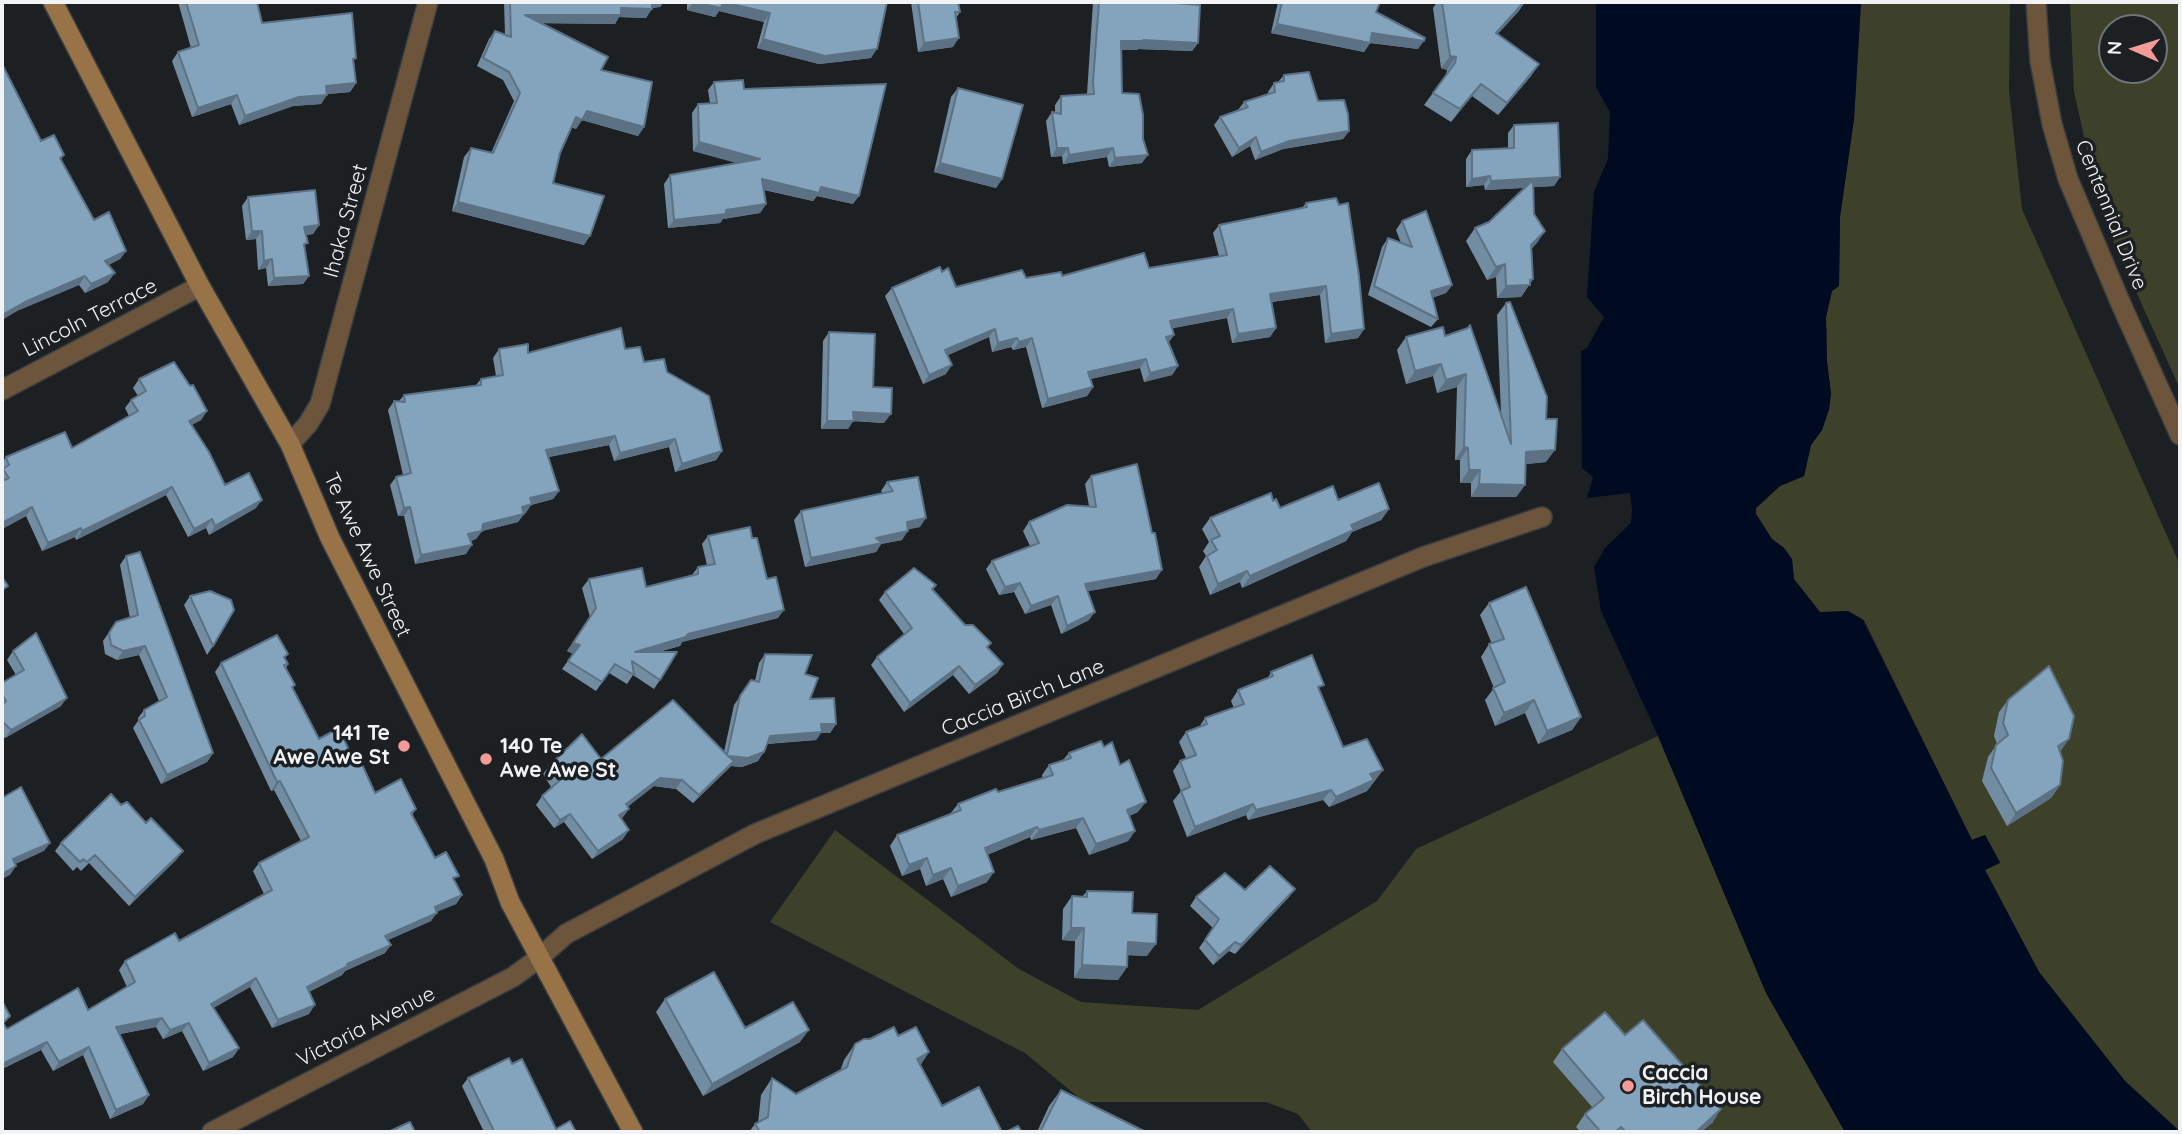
<!DOCTYPE html>
<style>
body{margin:0}
#map{position:relative;width:2182px;height:1134px;overflow:hidden;background:#1c2023;font-family:Quicksand,sans-serif}
canvas{display:block}
.frame{position:absolute;inset:0;border:4px solid #f1f3f5;pointer-events:none}
.north{position:absolute;left:2098px;top:14px;width:70px;height:70px;box-sizing:border-box;background:#1c2023;border:2px solid #717477;border-radius:50%;rotate:273deg;font-size:19px;font-weight:700;line-height:28px;text-align:center;color:#f1f3f5}
.north::after{content:'';display:block;margin:auto;width:24px;height:32px;background:#f59b97;clip-path:polygon(50% 0,100% 100%,50% 72%,0 100%)}
</style>
<div id="map">
<canvas width="2182" height="1134"></canvas>
<div class="frame"></div>
<div class="north">N</div>
</div>
<script>
const ctx = document.querySelector('canvas').getContext('2d');
ctx.lineJoin = 'round';
function paint(path, color) { ctx.fillStyle = color; ctx.fill(path, 'evenodd'); }
const poly = rows => new Path2D(rows.map(r => 'M' + r).join(''));
function strokePath(path, color, width, dash) { ctx.strokeStyle = color; ctx.lineWidth = width; ctx.lineCap = dash ? 'butt' : 'round'; ctx.setLineDash(dash || []); ctx.stroke(path); }
function drawText(font, color, halo, rows, align = 'center') {
  ctx.font = font + ' Quicksand,sans-serif'; ctx.lineWidth = 7; ctx.setLineDash([]); ctx.textBaseline = 'middle'; ctx.strokeStyle = halo; ctx.fillStyle = color; for (const [text, x, y, turn = 0] of rows) {
    ctx.save(); ctx.translate(x, y); ctx.rotate((+turn || 0) * Math.PI / 180); ctx.textAlign = isNaN(turn) ? turn : align; if (halo) ctx.strokeText(text, 0, 0); ctx.fillText(text, 0, 0); ctx.restore();
  }
}
const green = poly([
 [1861,2,2010,2,2009,91,2022,209,2180,565,2180,1131,2125,1081,2039,972,1985,870,2000,862,1985,835,1972,840,1864,620,1848,611,1820,613,1794,579,1792,559,1784,548,1772,539,1756,514,1756,508,1780,486,1804,476,1811,445,1822,430,1831,394,1827,361,1826,317,1832,291,1839,286,1840,217,1854,119],
 [2070,2,2180,2,2180,389,2102,216,2074,92],
 [2112,28,2154,28,2154,70,2112,70],
 [1658,736,1766,992,1845,1132,1312,1132,1298,1114,1266,1102,1084,1102,1025,1053,770,922,835,830,1019,969,1081,1002,1198,1010,1377,901,1416,849]
]);
const water = poly([
 [1596,2,1861,2,1854,119,1840,217,1839,286,1832,291,1826,317,1827,361,1831,394,1829,410,1822,430,1811,445,1804,476,1780,486,1756,508,1756,514,1772,539,1784,548,1792,559,1794,579,1820,612,1848,611,1863,620,1972,840,1985,835,2000,863,1985,870,2039,972,2125,1081,2180,1132,1845,1132,1766,993,1658,736,1601,611,1594,567,1605,548,1631,523,1632,510,1630,493,1587,498,1593,477,1582,468,1581,351,1587,348,1604,317,1587,297,1594,192,1608,159,1610,112,1596,87]
]);
const minor = poly([
 [2036,2,2040,61,2052,124,2068,179,2121,304,2180,435],
 [2,390,200,286],
 [290,444,308,424,320,404,428,2],
 [539,958,566,934,755,834,1423,557,1542,517]
]);
const tertiary = poly([
 [212,1132,513,977,539,958]
]);
const secondary = poly([
 [53,2,200,286,290,444,330,538,494,859,510,902,633,1132]
]);
const wall = poly([
 [178,2,257,2,262,23,354,62,356,83,350,92,327,94,321,104,293,106,239,125,231,104,192,117,172,61,178,52,191,48],
 [504,2,664,2,660,7,652,8,646,18,619,17,615,24,543,23,601,70,644,127,638,136,582,120,576,129,571,127,560,153,553,183,584,245,452,211,464,157,471,148,491,153,514,101,503,80,477,66,489,39,495,31,505,34],
 [687,2,887,2,871,58,819,64,757,48,764,22,719,11,715,17,687,10],
 [911,2,958,2,960,12,956,18,953,47,918,52],
 [1093,2,1163,2,1198,43,1192,51,1138,49,1137,50,1121,50,1122,93,1142,163,1109,167,1107,157,1063,164,1062,156,1051,157,1046,121,1052,112,1055,113,1055,105,1061,96,1087,94],
 [1278,2,1380,2,1376,12,1418,49,1370,43,1364,52,1271,33],
 [1437,2,1525,2,1518,12,1497,34,1539,64,1531,76,1498,115,1472,96,1451,122,1424,105,1446,75,1447,70,1441,68,1433,8],
 [1284,75,1318,101,1349,131,1343,139,1283,149,1255,160,1250,146,1232,157,1214,125,1220,117,1238,110,1244,102,1268,95,1268,92,1274,83,1278,82],
 [714,82,744,89,853,204,817,196,813,201,764,190,766,204,760,213,723,219,720,223,668,228,664,184,670,175,738,163,693,151,692,113,698,104,710,103,708,90],
 [958,88,1002,179,996,188,934,172,951,97],
 [1514,125,1560,177,1554,186,1533,187,1534,214,1545,231,1532,248,1533,279,1521,297,1497,298,1496,277,1487,280,1466,241,1475,228,1489,222,1524,188,1485,190,1484,185,1466,187,1466,159,1472,150,1508,148,1508,133],
 [41,141,64,155,61,159,94,220,126,251,120,259,108,265,108,282,85,293,79,285,19,310],
 [248,197,319,225,313,234,306,235,304,248,309,276,303,284,268,286,266,268,258,270,256,239,246,240,242,206],
 [1306,203,1364,329,1358,338,1325,343,1320,295,1272,302,1276,328,1270,337,1232,343,1227,318,1172,328,1174,335,1169,342,1178,366,1172,375,1144,382,1140,368,1090,379,1093,387,1087,396,1042,408,1026,347,1013,350,1011,347,992,352,989,337,948,355,946,374,923,384,885,296,892,288,942,272,956,287,1026,278,1149,268,1219,256,1213,233,1219,225,1302,208],
 [1402,221,1452,285,1446,293,1432,298,1438,319,1431,327,1368,295,1382,247,1388,238,1401,243,1396,230],
 [1506,303,1546,419,1546,462,1526,464,1525,485,1516,497,1471,497,1471,483,1460,483,1460,460,1455,460,1457,387,1437,393,1433,376,1406,384,1397,350,1406,337,1445,336,1501,414,1497,315],
 [829,332,873,387,884,423,853,421,848,429,821,429,823,341],
 [499,349,528,353,625,349,644,362,667,372,722,451,716,460,675,472,669,447,614,461,609,445,548,457,559,491,553,499,531,505,518,522,482,531,476,539,471,541,466,554,415,564,404,516,398,516,390,485,396,477,403,475,388,410,394,401,399,401,404,395,476,385,481,379,496,376,493,358],
 [139,379,207,411,201,420,191,425,225,485,256,508,209,535,206,528,188,537,166,495,76,540,75,537,42,551,26,516,2,529,2,463,6,457,72,448,129,416,125,408,131,400,138,396,133,388],
 [1091,476,1156,579,1087,591,1089,620,1061,634,1051,605,1025,614,1014,592,999,595,986,569,992,561,1030,546,1023,531,1029,522,1089,506,1085,484],
 [887,482,920,527,908,529,902,540,881,544,876,552,805,567,794,520,801,511,883,493,881,491],
 [1338,500,1389,509,1381,520,1352,532,1346,541,1242,588,1240,582,1210,595,1199,567,1206,556,1203,551,1209,542,1202,529,1210,518,1273,501,1280,508],
 [708,536,752,538,767,579,778,618,682,642,680,646,658,652,660,680,654,689,633,675,627,684,609,673,596,691,562,669,573,654,567,651,590,617,582,588,589,579,646,587,692,575,698,567,707,565,702,544],
 [126,556,213,753,207,762,161,784,133,728,138,721,138,718,144,710,159,701,139,655,117,660,105,654,103,641,116,622,130,618,120,565],
 [936,585,933,590,965,625,1003,664,997,673,969,694,953,675,904,712,871,665,877,657,904,634,879,600,885,592],
 [190,596,213,646,207,655,184,605],
 [1489,603,1581,717,1572,730,1538,744,1525,713,1495,726,1485,700,1494,688,1481,657,1489,644,1492,644,1480,615],
 [13,651,61,706,5,738,2,736,2,683,16,675,7,660],
 [765,654,805,674,810,699,836,724,830,733,821,733,816,740,767,744,758,761,742,767,731,766,727,770,693,803,676,789,654,786,628,806,629,809,622,818,623,839,592,859,564,822,554,828,536,805,542,796,551,787,543,774,549,766,601,759,724,752,734,705,751,680,755,681,759,663],
 [285,658,288,664,286,668,295,685,292,688,319,739,351,755,375,793,416,809,412,815,435,858,455,881,462,895,456,904,436,912,431,921,388,940,385,953,345,971,342,975,309,992,309,1014,272,1028,250,987,213,1008,239,1048,233,1057,203,1071,182,1031,163,1039,156,1027,120,1034,149,1095,143,1104,110,1119,83,1055,53,1071,41,1050,2,1069,4,1025,7,1029,88,1010,127,987,119,970,125,961,179,941,264,894,253,871,259,863,301,841,274,790,271,791,215,672,221,663],
 [1271,672,1320,691,1343,747,1383,770,1367,791,1329,807,1323,800,1248,820,1246,815,1187,837,1173,801,1181,791,1173,771,1180,761,1186,758,1179,742,1186,732,1199,727,1205,718,1234,708,1231,701,1238,690,1268,678],
 [2008,700,2060,752,2060,785,2051,798,2007,826,1982,781,1988,757,1997,744,1994,736,1999,712],
 [1104,747,1120,765,1138,812,1129,816,1135,831,1128,841,1089,855,1076,828,1031,840,1030,837,987,855,987,882,951,897,943,879,926,886,920,869,902,876,890,846,897,835,950,814,958,804,1043,779,1042,775,1049,765,1063,760,1069,753],
 [121,805,146,823,183,851,176,860,129,906,89,863,81,871,77,867,73,871,55,851,61,843],
 [1245,890,1289,897,1235,954,1229,951,1213,965,1199,948,1213,928,1190,906,1196,897],
 [1087,891,1132,913,1147,956,1128,955,1127,967,1118,980,1074,978,1075,941,1062,940,1063,909,1072,896,1082,897],
 [665,999,745,1028,800,1042,703,1096,656,1012],
 [1625,1035,1713,1122,1701,1132,1581,1132,1576,1127,1585,1114,1593,1108,1553,1062,1562,1049],
 [898,1036,929,1052,920,1065,942,1106,1002,1132,749,1132,755,1124,758,1123,761,1095,772,1078,796,1094,840,1071,844,1060,855,1044,870,1039],
 [512,1064,556,1129,576,1132,484,1132,462,1086,468,1078],
 [1061,1090,1146,1132,1037,1132,1049,1106]
]);
const shadedWall = poly([
 [650,2,664,2,660,7,646,8],
 [694,2,723,2,770,13,764,22,719,11,715,17,687,10],
 [1525,2,1518,12,1487,46,1496,33],
 [621,8,652,9,646,18,619,17,615,24,519,23,525,15],
 [1277,24,1370,43,1364,52,1271,33],
 [1372,33,1424,41,1418,49,1366,42],
 [959,38,953,47,918,52,924,43],
 [763,39,877,49,871,58,819,64,757,48],
 [1143,40,1198,43,1192,51,1138,49,1137,50,1115,50,1121,41],
 [1450,56,1456,57,1447,70,1441,68],
 [1539,64,1531,76,1498,115,1507,103],
 [356,83,350,92,320,95,326,86],
 [1481,84,1472,96,1451,122,1460,109],
 [237,95,231,104,192,117,198,108],
 [327,95,321,104,293,106,239,125,245,116,299,97],
 [587,111,644,127,638,136,582,120,576,129,570,126,576,117],
 [1349,131,1343,139,1283,149,1255,160,1261,152,1289,141],
 [1256,137,1250,146,1232,157,1239,148],
 [699,142,760,159,754,168,693,151],
 [1057,148,1068,148,1062,156,1051,157],
 [1113,148,1107,157,1063,164,1069,155],
 [1148,155,1142,163,1109,167,1115,158],
 [940,163,1002,179,996,188,934,172],
 [1490,176,1484,185,1466,187,1472,179],
 [1560,177,1554,186,1485,190,1491,181],
 [762,179,821,187,859,196,853,204,817,196,813,201,756,188],
 [458,202,590,236,584,245,452,211],
 [766,204,760,213,723,219,720,223,668,228,674,220],
 [319,225,313,234,298,236,304,227],
 [252,231,262,231,256,239,246,240],
 [1545,231,1537,243,1523,258,1531,245],
 [126,251,120,259,99,270,105,261],
 [272,259,266,268,258,270,264,261],
 [1505,264,1496,277,1487,280,1496,267],
 [115,273,108,282,85,293,91,284],
 [85,276,79,285,19,310,2,320,2,315,25,302],
 [309,276,303,284,268,286,274,278],
 [1533,279,1521,297,1497,298,1506,286],
 [1452,285,1446,293,1425,300,1431,291],
 [1326,286,1320,295,1264,303,1270,294],
 [1233,309,1227,318,1164,330,1170,321],
 [1276,328,1270,337,1232,343,1238,334],
 [995,329,989,337,939,359,945,350],
 [1364,329,1358,338,1325,343,1331,334],
 [1174,335,1168,343,1166,337],
 [1017,338,1011,347,992,352,998,343],
 [1032,338,1026,347,1013,350,1019,342],
 [1146,359,1140,368,1082,381,1088,372],
 [1441,364,1433,376,1406,384,1415,371],
 [952,365,946,374,923,384,929,375],
 [1178,366,1172,375,1144,382,1150,373],
 [1466,374,1457,387,1437,393,1446,380],
 [1093,387,1087,396,1042,408,1048,399],
 [207,411,201,420,183,430,189,421],
 [853,412,891,414,884,423,853,421,848,429,821,429,827,421],
 [615,436,609,445,540,459,546,450],
 [675,439,669,447,614,461,620,453],
 [1464,447,1468,448,1460,460,1455,460],
 [1555,450,1546,462,1517,465,1526,452],
 [722,451,716,460,675,472,682,464],
 [1469,470,1480,470,1471,483,1460,483],
 [1479,484,1525,485,1516,497,1471,497],
 [172,487,166,495,76,540,82,531],
 [559,491,553,499,531,505,526,513,516,515,530,498],
 [262,500,256,508,209,535,215,526],
 [32,507,26,516,2,529,2,523],
 [410,507,404,516,398,516,404,508],
 [1389,509,1381,520,1352,532,1346,541,1242,588,1250,576,1351,525],
 [524,514,518,522,482,531,476,539,462,543,468,534,483,524],
 [926,518,920,527,901,531,907,522],
 [212,519,206,528,188,537,194,529],
 [81,528,75,537,42,551,48,543],
 [908,531,902,540,881,544,876,552,805,567,811,558,876,538],
 [472,545,466,554,415,564,421,555],
 [1162,570,1156,579,1079,593,1085,584],
 [1247,571,1240,582,1210,595,1218,584],
 [1020,583,1014,592,999,595,1005,587],
 [1058,596,1051,605,1025,614,1031,606],
 [784,610,778,618,682,642,680,646,629,660,635,652,688,634],
 [1095,612,1089,620,1061,634,1067,626],
 [573,643,580,645,574,654,567,651],
 [145,646,139,655,117,660,123,651],
 [1003,664,997,673,969,694,975,685],
 [959,666,953,675,904,712,910,703],
 [67,698,61,706,5,738,11,730],
 [1534,700,1525,713,1495,726,1504,713],
 [1581,717,1572,730,1538,744,1547,731],
 [821,724,836,724,830,733,821,733,816,740,764,744,770,736],
 [2069,739,2060,752,2058,746],
 [764,752,758,761,742,767,731,766,727,770,693,803,728,756],
 [213,753,207,762,161,784,167,775],
 [1383,770,1367,791,1329,807,1336,797,1370,774],
 [660,778,682,780,676,789,654,786,620,813,626,804],
 [280,781,274,790,271,791,277,782],
 [2060,785,2051,798,2007,826,2016,813],
 [1331,790,1323,800,1248,820,1256,810],
 [1146,802,1138,812,1119,820,1127,810],
 [1253,804,1246,815,1187,837,1195,827],
 [629,809,623,817,613,823,619,815],
 [570,814,564,822,554,828,560,820],
 [1083,818,1076,828,1031,840,1039,830],
 [1037,827,1030,837,977,859,985,848],
 [629,830,623,839,592,859,598,851],
 [1135,831,1128,841,1089,855,1096,844],
 [50,843,44,851,7,868,13,859],
 [183,851,176,860,129,906,135,897],
 [927,858,920,869,902,876,909,865],
 [16,866,10,875,2,879,2,874],
 [951,868,943,879,926,886,933,875],
 [994,872,987,882,951,897,958,886],
 [1295,889,1289,897,1235,954,1241,945],
 [462,895,456,904,429,915,435,907],
 [437,913,431,921,379,944,385,936],
 [1071,928,1084,928,1075,941,1062,940],
 [1128,942,1156,944,1147,956,1120,955],
 [1235,942,1229,951,1213,965,1219,956],
 [391,945,385,953,345,971,342,975,300,996,307,987,347,964],
 [1082,965,1127,967,1118,980,1074,978],
 [256,978,250,987,205,1013,211,1004],
 [315,1005,309,1014,272,1028,278,1020],
 [162,1018,156,1027,110,1036,116,1027],
 [189,1023,182,1031,163,1039,170,1030],
 [809,1030,800,1042,703,1096,712,1084],
 [47,1042,41,1050,2,1069,2,1064],
 [89,1047,83,1055,53,1071,59,1062],
 [239,1048,233,1057,203,1071,209,1063],
 [929,1052,918,1069,917,1059],
 [149,1095,143,1104,110,1119,116,1110],
 [1721,1109,1713,1122,1701,1132,1696,1132]
]);
const building = poly([
 [186,2,257,2,262,23,352,13,356,58,353,59,356,83,326,86,327,95,299,97,245,116,237,95,198,108,178,52,199,45,186,2],
 [510,2,652,2,652,9,621,8,621,15,525,15,608,57,601,70,652,82,644,127,587,111,582,120,576,117,560,153,553,183,604,196,590,236,458,202,471,148,493,153,520,93,509,72,483,58,495,31,511,37,510,2],
 [694,2,887,2,877,49,825,56,763,39,770,13,723,2,721,8,694,2],
 [918,2,958,2,960,12,955,12,959,38,924,43,918,2],
 [1099,2,1163,2,1200,5,1198,43,1143,40,1143,41,1121,41,1122,93,1139,94,1143,115,1143,139,1148,155,1115,158,1113,148,1069,155,1068,148,1057,148,1052,112,1061,114,1061,96,1094,94,1093,82,1099,2],
 [1282,2,1380,2,1376,12,1425,38,1424,41,1372,33,1370,43,1277,24,1282,2],
 [1442,2,1524,2,1496,33,1539,64,1507,103,1481,84,1460,109,1433,93,1455,63,1456,57,1450,56,1442,2],
 [2,64,41,141,54,135,64,155,60,158,94,220,109,212,126,251,105,261,115,273,91,284,85,276,25,302,2,315,2,64],
 [1309,72,1318,101,1344,100,1348,114,1349,131,1289,141,1261,152,1256,137,1239,148,1220,117,1248,107,1244,102,1275,92,1274,83,1284,81,1284,75,1309,72],
 [743,80,744,89,886,84,859,196,821,187,819,193,762,179,766,204,726,210,726,214,674,220,670,175,760,159,699,142,698,104,717,103,714,82,743,80],
 [958,88,1023,105,1002,179,940,163,958,88],
 [1558,123,1560,177,1491,181,1490,176,1472,179,1472,150,1514,148,1514,125,1558,123],
 [1533,180,1534,214,1545,231,1531,245,1533,279,1530,280,1530,285,1506,286,1505,264,1496,267,1475,228,1489,222,1533,180],
 [315,190,319,225,304,227,308,243,304,244,309,276,274,278,272,259,264,261,262,231,252,231,248,197,315,190],
 [1336,198,1339,205,1348,203,1359,276,1364,329,1331,334,1326,286,1270,294,1276,328,1238,334,1233,309,1170,321,1174,335,1166,337,1178,366,1150,373,1146,359,1088,372,1093,387,1048,399,1032,338,1019,342,1017,338,998,343,995,329,945,350,952,365,929,375,892,288,940,267,942,272,948,268,956,287,1022,270,1026,278,1061,272,1062,276,1144,253,1149,268,1227,255,1219,225,1307,207,1306,203,1336,198],
 [1426,211,1452,285,1431,291,1438,319,1374,286,1388,238,1412,247,1402,221,1426,211],
 [1510,302,1547,397,1546,419,1557,419,1555,450,1526,452,1525,485,1479,484,1480,470,1469,470,1468,448,1464,447,1466,374,1446,380,1441,364,1415,371,1406,337,1443,327,1445,336,1468,328,1470,325,1511,444,1506,303,1510,302],
 [621,328,625,349,640,347,644,362,664,359,667,372,709,396,722,451,682,464,675,439,620,453,615,436,546,450,559,491,530,498,532,504,522,507,524,514,483,524,482,531,468,534,472,545,421,555,410,507,404,508,396,477,411,473,394,401,405,402,404,395,481,385,481,379,503,375,499,349,528,344,528,353,621,328],
 [829,332,875,334,873,387,892,388,891,414,853,412,854,421,827,421,829,332],
 [174,362,190,386,193,385,207,411,189,421,209,452,225,485,249,473,262,500,215,526,212,519,194,529,172,487,82,531,81,528,48,543,32,507,2,523,2,481,9,478,3,469,9,465,6,457,65,432,72,448,138,411,131,400,146,391,139,379,174,362],
 [1137,464,1152,533,1155,533,1162,570,1085,584,1095,612,1067,626,1058,596,1031,606,1020,583,1005,587,992,561,1039,543,1029,522,1067,505,1096,507,1091,476,1137,464],
 [918,477,926,518,907,522,908,531,876,538,882,543,811,558,801,511,893,491,887,482,918,477],
 [1379,483,1389,509,1351,525,1354,530,1250,576,1247,571,1218,584,1207,556,1217,550,1211,540,1220,536,1210,518,1271,493,1273,501,1276,499,1280,508,1333,486,1338,500,1379,483],
 [750,527,752,538,757,538,767,579,776,577,784,610,688,634,686,637,635,652,677,652,660,680,632,661,634,675,615,664,602,682,568,661,580,645,573,643,596,608,589,579,642,568,646,587,698,574,698,567,715,564,708,536,750,527],
 [140,552,213,753,167,775,139,720,145,716,144,710,167,697,145,646,123,651,111,645,109,633,116,622,138,615,126,556,140,552],
 [914,568,936,585,932,589,965,625,973,625,991,643,987,647,1003,664,975,685,959,666,910,703,877,657,912,628,885,592,914,568],
 [2,577,8,586,2,590,2,577],
 [1526,587,1581,717,1547,731,1534,700,1504,713,1493,688,1505,682,1489,644,1504,639,1489,603,1526,587],
 [210,591,231,600,234,610,213,646,190,596,210,591],
 [36,633,67,698,11,730,2,721,2,705,6,701,2,694,2,683,24,670,13,651,36,633],
 [277,635,288,654,284,657,288,664,284,665,295,685,292,687,319,739,339,728,351,755,356,751,375,793,401,779,416,809,411,813,435,858,446,852,459,876,453,878,462,895,435,907,437,913,385,936,391,945,347,964,348,966,307,987,315,1005,278,1020,256,978,211,1004,239,1048,209,1063,189,1023,170,1030,162,1018,116,1027,149,1095,116,1110,89,1047,59,1062,47,1042,2,1064,2,1001,10,1016,3,1023,7,1029,78,988,88,1010,135,982,125,961,175,933,179,941,272,890,259,863,309,837,280,781,277,782,221,663,277,635],
 [765,654,812,655,805,674,818,678,810,699,834,698,836,724,821,724,822,732,770,736,764,752,748,758,728,756,734,761,699,795,682,780,660,778,626,804,629,809,619,815,629,830,598,851,570,814,560,820,542,796,559,781,549,766,582,734,601,759,673,700,727,755,740,696,751,680,759,682,765,654],
 [1312,655,1324,685,1318,687,1343,747,1367,739,1383,770,1370,774,1374,780,1336,797,1331,790,1256,810,1253,804,1195,827,1181,791,1190,787,1180,761,1196,755,1186,732,1207,724,1205,718,1244,704,1238,690,1273,676,1271,672,1312,655],
 [2049,666,2074,716,2069,739,2058,746,2063,761,2060,785,2016,813,1991,768,1996,745,2008,735,2003,723,2008,700,2049,666],
 [1101,741,1104,747,1112,742,1120,765,1129,760,1146,802,1127,810,1135,831,1096,844,1083,818,1039,830,1037,827,985,848,994,872,958,886,951,868,933,875,927,858,909,865,897,835,961,810,958,804,996,789,998,792,1053,775,1049,765,1071,758,1069,753,1101,741],
 [21,787,50,843,13,859,16,866,2,874,2,798,21,787],
 [111,794,121,805,127,802,146,823,151,818,183,851,135,897,95,855,87,862,83,859,80,862,61,843,111,794],
 [1270,866,1295,889,1241,945,1235,942,1219,956,1205,940,1219,919,1196,897,1225,873,1245,890,1270,866],
 [1087,891,1133,892,1132,913,1157,914,1156,944,1128,942,1127,967,1082,965,1084,928,1071,928,1072,896,1087,897,1087,891],
 [714,972,745,1028,793,1002,809,1030,712,1084,665,999,714,972],
 [1605,1012,1625,1035,1643,1020,1721,1109,1696,1132,1626,1132,1621,1127,1615,1132,1601,1132,1585,1114,1604,1098,1562,1049,1605,1012],
 [894,1027,898,1036,916,1027,929,1052,917,1059,942,1106,979,1087,1002,1132,760,1132,755,1124,768,1117,772,1078,796,1094,847,1067,855,1044,864,1039,870,1039,894,1027],
 [509,1058,512,1064,522,1059,556,1129,570,1121,576,1132,492,1132,494,1131,468,1078,509,1058],
 [1061,1090,1146,1132,1040,1132,1061,1090],
 [410,1122,415,1132,388,1132,410,1122],
 [1018,1126,1022,1132,1006,1132,1018,1126]
]);
const markers = [
 [404,746,7,"#f59b97"],
 [486,759,7,"#f59b97"],
 [1628,1086,7,"#f59b97"]
];
const streetNames = [
 ["Centennial Drive",2111,215,68],
 ["Ihaka Street",346,221,-75],
 ["Lincoln Terrace",90,318,-27],
 ["Te Awe Awe Street",367,555,65],
 ["Caccia Birch Lane",1023,698,-22],
 ["Victoria Avenue",366,1027,-27]
];
const poiNames = [
 ["141 Te",390,734,"right"],
 ["Awe Awe St",390,758,"right"],
 ["140 Te",500,747],
 ["Awe Awe St",500,771],
 ["Caccia",1642,1074],
 ["Birch House",1642,1098]
];
paint(green, '#3d4129');
paint(water, '#000a20');
strokePath(minor, '#3a3e40', 22);
strokePath(tertiary, '#3a3e40', 22);
strokePath(secondary, '#3a3e40', 22);
strokePath(minor, '#6c553b', 19);
strokePath(tertiary, '#6c553b', 19);
strokePath(secondary, '#987348', 19);
paint(wall, '#728ca2');
paint(shadedWall, '#5c7284');
paint(building, '#84a3bc');
strokePath(building, '#5c7284', 2);
for (const [x, y, r, color] of markers) { const dot = new Path2D(); dot.arc(x, y, r, 0, 2 * Math.PI); ctx.fillStyle = color; ctx.fill(dot); strokePath(dot, '#1c2023', 2.5); }
drawText('21px', '#f1f3f5', '#1c2023', streetNames);
drawText('bold 21px', '#f1f3f5', '#1c2023', poiNames, 'left');
</script>
